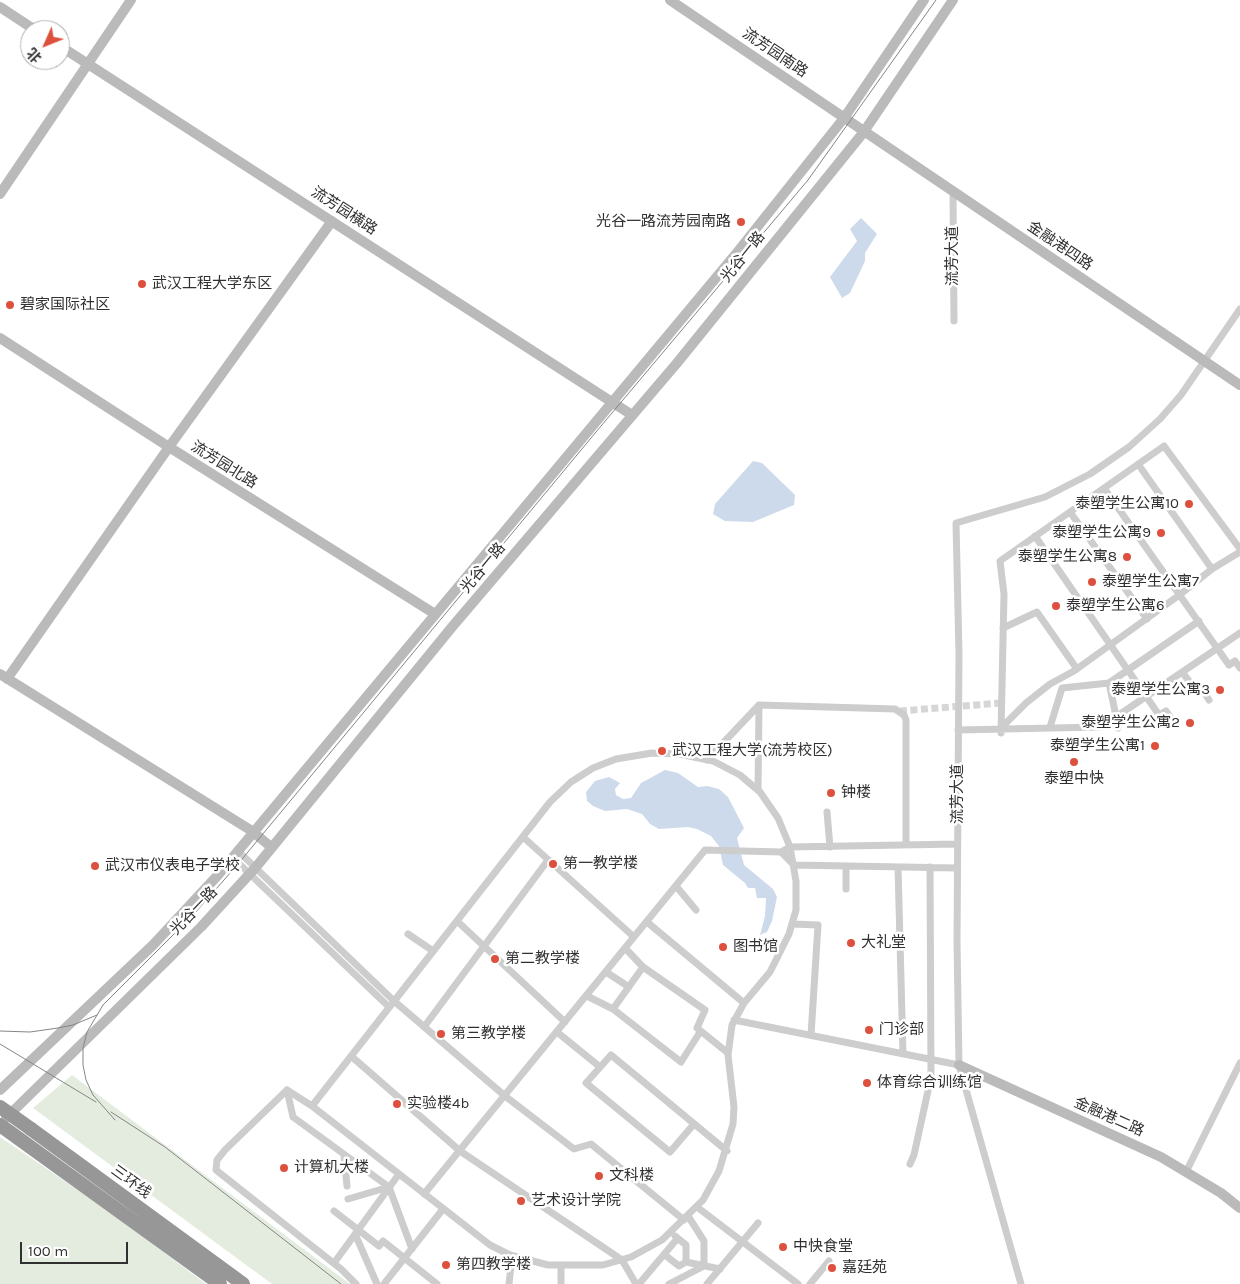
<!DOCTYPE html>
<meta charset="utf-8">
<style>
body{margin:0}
#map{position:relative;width:1240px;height:1284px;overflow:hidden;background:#fff;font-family:Karla,"Noto Sans SC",sans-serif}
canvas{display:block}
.north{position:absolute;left:20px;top:20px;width:50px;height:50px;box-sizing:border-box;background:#fff;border:1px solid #acacac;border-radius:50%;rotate:226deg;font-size:14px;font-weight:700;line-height:20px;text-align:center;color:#303030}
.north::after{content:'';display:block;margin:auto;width:18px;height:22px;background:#dd503d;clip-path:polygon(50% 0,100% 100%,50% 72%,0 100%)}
.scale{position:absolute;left:20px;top:1242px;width:108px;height:22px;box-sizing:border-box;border:2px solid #303030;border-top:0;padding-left:6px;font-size:15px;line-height:18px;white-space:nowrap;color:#303030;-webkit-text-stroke:4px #fff;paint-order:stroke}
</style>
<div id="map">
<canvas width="1240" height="1284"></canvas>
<div class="north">北</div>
<div class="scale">100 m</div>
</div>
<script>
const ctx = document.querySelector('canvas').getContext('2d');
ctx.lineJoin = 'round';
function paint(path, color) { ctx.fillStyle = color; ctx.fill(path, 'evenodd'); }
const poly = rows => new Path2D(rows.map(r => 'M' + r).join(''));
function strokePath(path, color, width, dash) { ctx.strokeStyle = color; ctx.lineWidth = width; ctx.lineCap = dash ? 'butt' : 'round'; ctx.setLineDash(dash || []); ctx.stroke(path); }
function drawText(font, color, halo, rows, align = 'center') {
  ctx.font = font + ' Karla,"Noto Sans SC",sans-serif'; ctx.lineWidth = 5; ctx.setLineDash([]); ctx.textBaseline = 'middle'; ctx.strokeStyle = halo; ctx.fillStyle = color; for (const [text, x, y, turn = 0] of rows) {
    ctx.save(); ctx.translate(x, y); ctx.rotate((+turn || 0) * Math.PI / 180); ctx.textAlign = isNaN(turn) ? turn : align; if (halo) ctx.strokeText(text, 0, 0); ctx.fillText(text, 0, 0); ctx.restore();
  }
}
const green = poly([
 [72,1075,350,1284,272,1284,33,1108],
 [0,1137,106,1209,206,1284,0,1284]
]);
const water = poly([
 [861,218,877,234,865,253,865,261,850,293,842,298,830,277,857,241,850,229],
 [753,461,762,463,795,495,794,505,753,522,725,521,713,514,715,504],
 [665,770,678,773,698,787,707,786,719,789,728,797,744,828,737,838,744,865,773,889,777,897,772,921,767,932,760,935,765,916,766,898,757,898,755,888,748,888,745,883,723,865,719,846,711,836,697,829,688,827,659,829,650,824,642,814,627,809,605,811,593,806,587,801,586,792,595,781,609,777,620,783,615,789,616,795,623,799,631,798,641,783]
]);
const streetTunnel = poly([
 [900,711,1001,703]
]);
const street = poly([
 [953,192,954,321],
 [1138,464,1212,569],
 [1104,488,1229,665,1235,661,1240,668],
 [1070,512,1147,619],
 [1035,536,1159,715,1166,711,1175,724],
 [1003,628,1037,612,1077,669],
 [1182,672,1196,690,1201,687,1209,700],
 [1109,683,1116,716],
 [1109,721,1118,728],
 [1050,727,1062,688,1109,683,1199,621],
 [1001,728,1026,703,1050,684,1074,671,1178,596,1212,569,1240,552],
 [958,730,1101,727,1240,633],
 [1001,733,1004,594,1000,561,1164,446,1240,549],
 [652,753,679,754,713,761,740,775,760,792,778,818,790,847,796,881,796,910,789,934,770,972,744,1003,732,1025,728,1055,734,1107,733,1124,719,1171,703,1200,662,1240,631,1257,603,1265,548,1265,510,1255,490,1245,312,1106,550,802,571,782,593,768,616,759,652,753],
 [707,760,759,705,895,709,904,715,906,720,906,845],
 [758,790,759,705],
 [827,812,830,847],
 [523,837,634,937],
 [237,850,394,1001,505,1096,574,1149,591,1144,684,1220],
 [781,852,794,865,957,868],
 [232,857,389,1007],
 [846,866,846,889],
 [898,867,903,1054],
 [676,886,696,910],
 [457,921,565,1022],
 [647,922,744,1003],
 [792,924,818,925,811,1035],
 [408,934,433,951],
 [625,948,643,967,705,1010,697,1028,728,1053],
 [606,972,629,987],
 [587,996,613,1009,681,1062,700,1032],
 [613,1009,643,967],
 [734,1020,959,1065],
 [424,1027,548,860],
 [557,1032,600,1067],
 [351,1056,460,1151,622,1260,636,1284],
 [287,1090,225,1150,217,1160,216,1170,341,1269,356,1284],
 [287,1090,293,1117,389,1187,412,1249],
 [287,1090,312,1106],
 [694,1124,670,1152,586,1083,611,1055,727,1151],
 [344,1155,347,1186],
 [910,1164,914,1155,931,1077,930,867],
 [1186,1172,1240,1063],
 [424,1194,705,850,781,852,790,847,957,844],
 [348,1199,389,1187],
 [697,1207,798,1284],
 [334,1211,379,1246,383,1241,437,1284],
 [355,1234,377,1284],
 [675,1236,686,1245,686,1262],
 [665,1255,679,1266,686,1262,720,1269],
 [334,1263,399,1174],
 [561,1266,561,1284],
 [384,1284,443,1209],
 [509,1284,512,1256],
 [639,1284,677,1239],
 [669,1284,704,1266,704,1241,688,1216],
 [707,1284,758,1223],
 [810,1284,829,1261],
 [1021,1284,959,1065,957,941,959,654,956,523,1045,497,1090,474,1129,447,1160,419,1181,395,1240,309]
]);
const secondary = poly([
 [670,0,1240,385],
 [0,7,35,30],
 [60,46,632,415],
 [0,194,131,0],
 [0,338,169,447,435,614],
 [0,674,252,831,271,847],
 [7,679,169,447,332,221],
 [959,1065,1161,1157,1221,1193,1240,1208],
 [0,1090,153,945,218,875,735,255,844,118,924,0],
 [6,1118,201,927,256,867,452,627,677,363,863,133,953,0]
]);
const highway = poly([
 [0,1125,220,1284],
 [31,1129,243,1284]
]);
const tram = poly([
 [0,1031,30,1032,58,1028,73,1025,97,1015],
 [0,1044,96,1102],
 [111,1112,165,1147,341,1284],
 [115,1120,93,1095,86,1080,83,1065,83,1048,87,1032,103,1005,195,913,238,864,596,432,808,180,936,0]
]);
const highwayBridge = poly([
 [0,1107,31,1129]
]);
const markers = [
 [741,222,5,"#dd503d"],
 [142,284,5,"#dd503d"],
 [10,305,5,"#dd503d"],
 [1189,504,5,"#dd503d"],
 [1161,533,5,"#dd503d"],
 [1127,557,5,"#dd503d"],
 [1092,582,5,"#dd503d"],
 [1056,606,5,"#dd503d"],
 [1220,690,5,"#dd503d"],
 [1190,723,5,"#dd503d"],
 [1155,746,5,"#dd503d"],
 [662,751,5,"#dd503d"],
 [1074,762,5,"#dd503d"],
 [831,793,5,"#dd503d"],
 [553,864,5,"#dd503d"],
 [95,866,5,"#dd503d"],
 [851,943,5,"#dd503d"],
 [723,947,5,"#dd503d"],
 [495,959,5,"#dd503d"],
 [869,1030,5,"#dd503d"],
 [441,1034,5,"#dd503d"],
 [867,1083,5,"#dd503d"],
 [397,1104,5,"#dd503d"],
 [284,1168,5,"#dd503d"],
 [599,1176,5,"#dd503d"],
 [521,1201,5,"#dd503d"],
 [783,1247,5,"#dd503d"],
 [446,1265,5,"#dd503d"],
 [832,1268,5,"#dd503d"]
];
const streetNames = [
 ["流芳园南路",775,53,34],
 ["流芳园横路",344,211,33],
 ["金融港四路",1060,246,34],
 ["流芳大道",953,256,-90],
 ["光谷一路",743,257,-51],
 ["流芳园北路",224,465,32],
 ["光谷一路",483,568,-50],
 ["流芳大道",958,794,-90],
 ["光谷一路",194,911,-46],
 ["金融港二路",1109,1117,24],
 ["三环线",131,1182,36]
];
const poiNames = [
 ["光谷一路流芳园南路",731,222,"right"],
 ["武汉工程大学东区",152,284],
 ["碧家国际社区",20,305],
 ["泰塑学生公寓10",1179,504,"right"],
 ["泰塑学生公寓9",1151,533,"right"],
 ["泰塑学生公寓8",1117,557,"right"],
 ["泰塑学生公寓7",1102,582],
 ["泰塑学生公寓6",1066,606],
 ["泰塑学生公寓3",1210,690,"right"],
 ["泰塑学生公寓2",1180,723,"right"],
 ["泰塑学生公寓1",1145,746,"right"],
 ["武汉工程大学(流芳校区)",672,751],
 ["泰塑中快",1074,779,"center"],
 ["钟楼",841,793],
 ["第一教学楼",563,864],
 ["武汉市仪表电子学校",105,866],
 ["大礼堂",861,943],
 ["图书馆",733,947],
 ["第二教学楼",505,959],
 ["门诊部",879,1030],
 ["第三教学楼",451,1034],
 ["体育综合训练馆",877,1083],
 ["实验楼4b",407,1104],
 ["计算机大楼",294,1168],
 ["文科楼",609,1176],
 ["艺术设计学院",531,1201],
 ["中快食堂",793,1247],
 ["第四教学楼",456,1265],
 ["嘉廷苑",842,1268]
];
paint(green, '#e4ecdf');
paint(water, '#cddaeb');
strokePath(streetTunnel, '#d6d6d6', 7, [7, 3.5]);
strokePath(street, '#cdcdcd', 7);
strokePath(secondary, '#bababa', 10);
strokePath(highway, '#979797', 14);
strokePath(tram, '#858585', 1);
strokePath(highwayBridge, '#979797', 14);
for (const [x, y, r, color] of markers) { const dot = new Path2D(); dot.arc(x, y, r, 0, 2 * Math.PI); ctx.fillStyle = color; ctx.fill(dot); strokePath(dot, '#fff', 2); }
drawText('15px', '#303030', '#fff', streetNames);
drawText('15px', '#303030', '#fff', poiNames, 'left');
</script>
